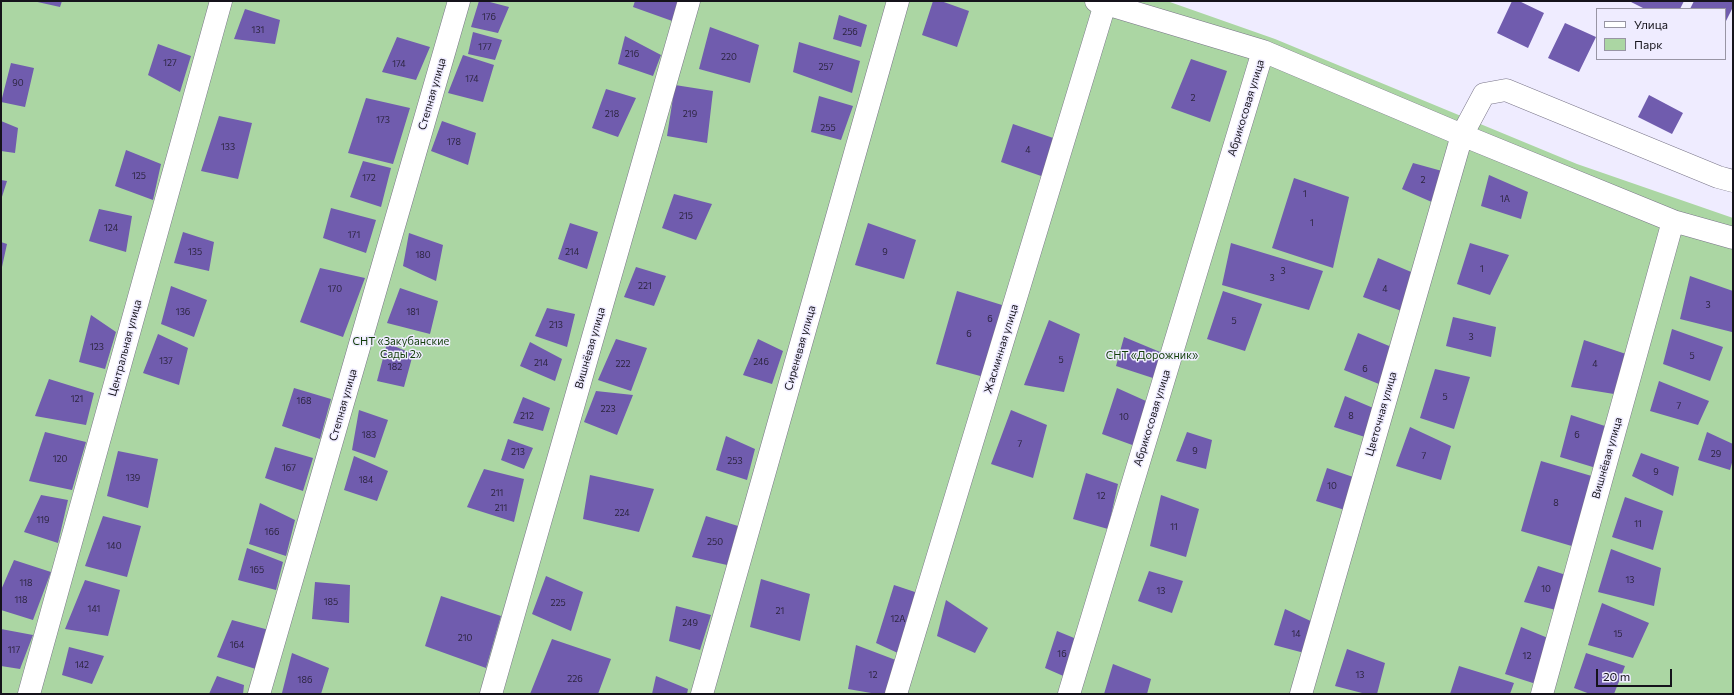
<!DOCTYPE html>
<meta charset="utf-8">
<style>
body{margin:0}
#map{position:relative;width:1734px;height:695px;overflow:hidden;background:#efecff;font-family:Commissioner,sans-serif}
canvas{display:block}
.frame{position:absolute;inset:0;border:2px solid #15131b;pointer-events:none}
.legend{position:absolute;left:1596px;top:8px;width:130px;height:52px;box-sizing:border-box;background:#efecff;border:1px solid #9895a4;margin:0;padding:5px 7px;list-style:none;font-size:12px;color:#15131b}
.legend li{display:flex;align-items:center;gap:8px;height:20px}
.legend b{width:20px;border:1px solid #9895a4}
.scale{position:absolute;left:1596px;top:669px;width:76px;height:18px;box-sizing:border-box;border:2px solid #15131b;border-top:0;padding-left:5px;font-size:12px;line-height:14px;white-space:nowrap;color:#15131b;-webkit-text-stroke:3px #efecff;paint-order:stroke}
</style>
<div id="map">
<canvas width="1734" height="695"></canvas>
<div class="frame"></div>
<ul class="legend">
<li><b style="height:5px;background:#fff"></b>Улица</li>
<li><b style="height:11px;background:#abd6a3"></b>Парк</li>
</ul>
<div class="scale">20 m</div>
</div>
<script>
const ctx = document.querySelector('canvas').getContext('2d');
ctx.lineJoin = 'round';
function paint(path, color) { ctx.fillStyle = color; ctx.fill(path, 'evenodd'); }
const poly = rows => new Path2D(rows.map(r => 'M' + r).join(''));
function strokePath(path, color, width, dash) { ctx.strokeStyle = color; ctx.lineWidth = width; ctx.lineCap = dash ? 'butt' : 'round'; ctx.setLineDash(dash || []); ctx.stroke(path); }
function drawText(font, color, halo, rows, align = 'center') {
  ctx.font = font + ' Commissioner,sans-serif'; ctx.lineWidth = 3; ctx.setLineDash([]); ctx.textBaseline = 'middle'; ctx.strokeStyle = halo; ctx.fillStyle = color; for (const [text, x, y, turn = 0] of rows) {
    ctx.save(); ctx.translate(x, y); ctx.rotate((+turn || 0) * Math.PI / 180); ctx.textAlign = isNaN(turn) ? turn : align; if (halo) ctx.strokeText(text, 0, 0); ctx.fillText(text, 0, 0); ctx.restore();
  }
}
const green = poly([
 [1,1,1167,1,1275,39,1577,164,1733,218,1733,694,1,694]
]);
const building = poly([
 [33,1,62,1,60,7],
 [479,1,486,1,509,7,498,33,471,27],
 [635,1,680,1,675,22,633,7],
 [933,1,941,1,969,11,957,47,922,35],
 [1512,1,1519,1,1544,13,1528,48,1497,33],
 [1632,1,1684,1,1680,9,1645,9,1631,2],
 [1694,1,1733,1,1733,7,1725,23,1725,9,1690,9],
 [245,9,280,20,275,44,234,39],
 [839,15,867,25,861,47,833,39],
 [1565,23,1596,37,1579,72,1548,58],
 [710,27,759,45,750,83,699,69],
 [473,32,502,40,495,60,468,54],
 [625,36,661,55,653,76,618,64],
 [397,37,430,47,416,80,382,72],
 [799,42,860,61,852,93,793,72],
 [158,44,191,56,180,92,148,75],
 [463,55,494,65,483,102,448,93],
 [1191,59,1227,71,1210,122,1171,108],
 [11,63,34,68,25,107,1,102],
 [675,85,713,91,707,143,667,136],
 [606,89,636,98,618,137,592,128],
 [1649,95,1683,113,1672,134,1638,117],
 [819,96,853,106,841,140,811,132],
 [366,98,410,108,393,164,348,153],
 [219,116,252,123,238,179,201,171],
 [1,121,18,128,15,153,1,151],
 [442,121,476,133,468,165,431,151],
 [1013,124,1056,139,1044,177,1001,162],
 [126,150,161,164,153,200,115,186],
 [363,161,391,168,381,207,350,197],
 [1413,163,1442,171,1434,203,1402,189],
 [1489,175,1528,192,1521,219,1481,206],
 [1294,178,1349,197,1333,268,1272,248],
 [1,180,7,181,1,200],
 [674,194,712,204,696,240,662,228],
 [331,208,376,220,366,253,323,238],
 [99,209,132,216,126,252,89,241],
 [570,223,598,232,587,269,558,259],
 [868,223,916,240,904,279,855,265],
 [183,232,214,242,209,271,174,263],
 [409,233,443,245,436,281,403,266],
 [1,242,7,244,2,267,1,267],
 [1231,243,1323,271,1309,310,1222,285],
 [1470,243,1509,255,1490,295,1457,284],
 [1378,258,1416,274,1407,313,1363,297],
 [636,267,666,276,654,306,624,297],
 [320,268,365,278,343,337,300,322],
 [1690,276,1733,291,1733,325,1732,332,1680,319],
 [171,286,207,300,194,337,161,324],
 [400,288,438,301,430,334,387,323],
 [957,291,1002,305,984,377,936,364],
 [1223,291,1262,304,1245,351,1207,339],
 [547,308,575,314,567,347,535,336],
 [91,315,116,332,105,369,79,362],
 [1453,317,1496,327,1491,357,1446,346],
 [1049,320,1080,334,1064,392,1024,385],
 [1672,329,1723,347,1710,381,1663,364],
 [1358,333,1394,348,1384,386,1344,370],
 [158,334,188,348,179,385,143,373],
 [1124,337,1165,354,1159,380,1116,366],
 [616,339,647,348,631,391,598,380],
 [758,339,783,351,772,384,743,375],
 [1584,340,1629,355,1614,394,1571,387],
 [530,342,562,359,555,381,520,366],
 [387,343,413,354,404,387,377,381],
 [1435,369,1470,377,1454,429,1420,418],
 [49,379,94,393,86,425,35,416],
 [1659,381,1709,401,1698,425,1650,411],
 [294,388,331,399,320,439,282,426],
 [1117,388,1146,401,1135,446,1102,434],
 [596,391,633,395,617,435,584,422],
 [1345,396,1378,410,1368,438,1334,427],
 [523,397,550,408,543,431,513,423],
 [359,410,388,420,375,458,352,450],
 [1011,410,1047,425,1033,478,991,464],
 [1571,415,1608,427,1596,468,1560,457],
 [1410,427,1451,446,1441,480,1396,466],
 [45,432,86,442,72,490,29,481],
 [1187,432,1212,440,1206,469,1176,461],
 [1707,432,1733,444,1733,459,1730,470,1698,460],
 [726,436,755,449,747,480,716,470],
 [508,439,533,448,524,469,501,460],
 [275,447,313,458,303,491,265,478],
 [118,451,158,459,148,508,107,496],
 [1641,453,1679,467,1673,496,1632,476],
 [354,456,388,471,377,501,344,490],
 [1541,461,1595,477,1575,547,1521,531],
 [1327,468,1356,478,1348,511,1316,501],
 [484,469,524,479,514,522,467,507],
 [1086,473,1118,484,1108,529,1073,519],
 [590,475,654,489,639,532,583,519],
 [41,495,68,500,58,543,24,532],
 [1161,495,1199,509,1186,557,1150,546],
 [1625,497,1663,511,1653,550,1612,537],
 [260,503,295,520,286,556,249,544],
 [103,516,141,526,127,577,85,566],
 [706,516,738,526,727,565,692,557],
 [247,548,283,562,276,590,238,580],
 [1611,549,1661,568,1654,606,1598,592],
 [14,560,51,572,33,620,1,610,1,590],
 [1538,566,1566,575,1556,610,1524,602],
 [1149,571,1183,581,1172,613,1138,601],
 [546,576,583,592,571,631,532,614],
 [761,579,810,594,800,641,750,627],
 [85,580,120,590,108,636,65,629],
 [315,582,350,585,349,623,312,619],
 [894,585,921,594,900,654,876,643],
 [441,596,501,616,486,668,425,646],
 [946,600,988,628,975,653,937,636],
 [1602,603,1649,623,1633,658,1588,645],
 [676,606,711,615,700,650,669,641],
 [1285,609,1317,624,1312,655,1274,645],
 [232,620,269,630,259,670,217,657],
 [1521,627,1548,638,1536,684,1505,674],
 [1,629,33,635,20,669,1,666],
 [1057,631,1079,640,1068,678,1045,668],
 [552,639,611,659,598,694,530,694],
 [856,645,901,662,890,694,877,694,848,689],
 [69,647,104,656,92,684,62,675],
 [1347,649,1385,663,1377,694,1366,694,1335,686],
 [292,653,329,668,321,694,282,693],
 [1586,653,1625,666,1614,694,1590,694,1574,688],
 [1113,664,1151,679,1147,694,1104,694],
 [1459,666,1514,683,1510,694,1450,694],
 [217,676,244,685,243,694,209,694],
 [656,676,688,689,687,694,652,694]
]);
const street = poly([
 [1096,1,1263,51,1462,135,1673,221,1733,238],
 [29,694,221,1],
 [259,694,459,1],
 [491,694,689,1],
 [702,694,898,1],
 [896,694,1105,4],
 [1069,694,1263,51],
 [1301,694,1462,135,1484,94,1506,90,1718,177,1733,181],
 [1542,694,1673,221]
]);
const numberNames = [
 ["176",489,17],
 ["131",258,30],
 ["256",850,32],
 ["177",485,47],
 ["216",632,54],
 ["220",729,57],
 ["127",170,63],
 ["174",399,64],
 ["257",826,67],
 ["174",472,79],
 ["90",18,83],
 ["2",1193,98],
 ["218",612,114],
 ["219",690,114],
 ["173",383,120],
 ["255",828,128],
 ["178",454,142],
 ["133",228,147],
 ["4",1028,150],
 ["125",139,176],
 ["172",369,178],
 ["2",1423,180],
 ["1",1305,194],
 ["1А",1505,199],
 ["215",686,216],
 ["1",1312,223],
 ["124",111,228],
 ["171",354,235],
 ["135",195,252],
 ["214",572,252],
 ["9",885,252],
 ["180",423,255],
 ["1",1482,269],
 ["3",1283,271],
 ["3",1272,278],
 ["221",645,286],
 ["170",335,289],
 ["4",1385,289],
 ["3",1708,305],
 ["136",183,312],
 ["181",413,312],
 ["6",990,319],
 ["5",1234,321],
 ["213",556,325],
 ["6",969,334],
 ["3",1471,337],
 ["123",97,347],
 ["5",1692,356],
 ["5",1061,360],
 ["137",166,361],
 ["246",761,362],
 ["214",541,363],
 ["222",623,364],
 ["4",1595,364],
 ["182",395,367],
 ["6",1365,369],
 ["5",1445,397],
 ["121",77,399],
 ["168",304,401],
 ["7",1679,406],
 ["223",608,409],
 ["212",527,416],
 ["8",1351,416],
 ["10",1124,417],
 ["183",369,435],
 ["6",1577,435],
 ["7",1020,444],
 ["9",1195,451],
 ["213",518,452],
 ["29",1716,454],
 ["7",1424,456],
 ["120",60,459],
 ["253",735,461],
 ["167",289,468],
 ["9",1656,472],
 ["139",133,478],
 ["184",366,480],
 ["10",1332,486],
 ["211",497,493],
 ["12",1101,496],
 ["8",1556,503],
 ["211",501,508],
 ["224",622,513],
 ["119",43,520],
 ["11",1638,524],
 ["11",1174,527],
 ["166",272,532],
 ["250",715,542],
 ["140",114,546],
 ["165",257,570],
 ["13",1630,580],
 ["118",26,583],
 ["10",1546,589],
 ["13",1161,591],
 ["118",21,600],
 ["185",331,602],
 ["225",558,603],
 ["141",94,609],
 ["21",780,611],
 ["12А",898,619],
 ["249",690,623],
 ["14",1296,634],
 ["15",1618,634],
 ["210",465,638],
 ["164",237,645],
 ["117",14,650],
 ["16",1062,654],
 ["12",1527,656],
 ["142",82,665],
 ["12",873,675],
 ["13",1360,675],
 ["226",575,679],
 ["186",305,680]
];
const streetNames = [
 ["Степная улица",432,94,-74],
 ["Абрикосовая улица",1246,108,-73],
 ["Центральная улица",125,348,-75],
 ["Вишнёвая улица",590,348,-74],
 ["Сиреневая улица",800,348,-74],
 ["Жасминная улица",1001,349,-73],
 ["Степная улица",343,405,-74],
 ["Цветочная улица",1381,414,-74],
 ["Абрикосовая улица",1152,418,-73],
 ["Вишнёвая улица",1607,458,-74]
];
const parkNames = [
 ["СНТ «Закубанские",401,341],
 ["Сады 2»",401,354],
 ["СНТ «Дорожник»",1152,355]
];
paint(green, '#abd6a3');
paint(building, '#705cae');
strokePath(street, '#787488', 23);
strokePath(street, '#fff', 22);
drawText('9px', '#2c2540', null, numberNames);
drawText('11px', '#15131b', '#efecff', streetNames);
drawText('11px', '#123e09', '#efecff', parkNames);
</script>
